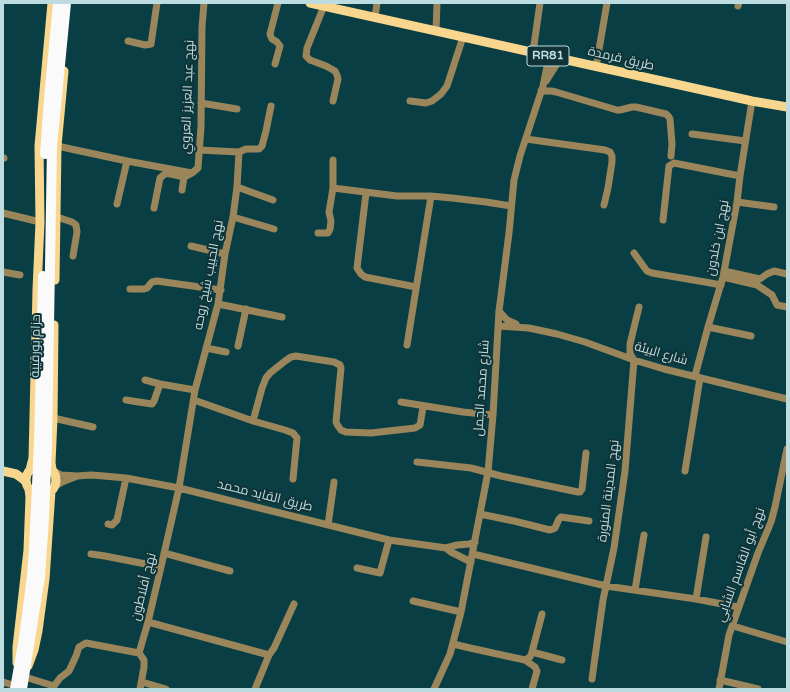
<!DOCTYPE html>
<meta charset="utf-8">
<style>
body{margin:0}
#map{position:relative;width:790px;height:692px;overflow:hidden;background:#093f44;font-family:"Varela Round",sans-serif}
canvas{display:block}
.frame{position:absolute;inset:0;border:4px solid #bddcdf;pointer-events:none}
</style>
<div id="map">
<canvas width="790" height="692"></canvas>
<div class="frame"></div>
</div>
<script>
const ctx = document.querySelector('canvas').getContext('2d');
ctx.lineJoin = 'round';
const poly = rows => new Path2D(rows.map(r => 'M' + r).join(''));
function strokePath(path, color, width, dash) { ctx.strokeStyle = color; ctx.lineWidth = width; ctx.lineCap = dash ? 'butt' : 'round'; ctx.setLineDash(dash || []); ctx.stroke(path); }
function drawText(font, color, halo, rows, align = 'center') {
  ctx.font = font + ' "Varela Round",Cairo,sans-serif'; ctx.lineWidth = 4; ctx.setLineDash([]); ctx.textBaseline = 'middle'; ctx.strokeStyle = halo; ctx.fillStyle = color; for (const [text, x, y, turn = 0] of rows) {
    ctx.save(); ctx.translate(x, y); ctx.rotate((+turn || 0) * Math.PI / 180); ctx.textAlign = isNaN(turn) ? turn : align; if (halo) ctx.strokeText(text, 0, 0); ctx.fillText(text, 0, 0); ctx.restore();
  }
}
const minor = poly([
 [324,6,307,48,306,56,310,60,326,66,335,71,337,75,338,79,333,101],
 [738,6,739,3],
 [375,17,377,3],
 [436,31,437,3],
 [128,41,145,45,151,44,157,3],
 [533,52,540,3],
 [275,64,280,46,277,42,272,39,271,37,270,34,278,3],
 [596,67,607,3],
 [546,81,560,59],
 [541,91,551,91,556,92,617,110,620,110,632,107,636,107,666,114,669,117,670,119,672,144,671,156],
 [410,101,426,103,432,101,441,94,447,86,463,37],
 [201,103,237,109],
 [692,134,745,141],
 [526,139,605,150,610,152,612,156,612,162,608,188,604,205],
 [57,146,127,161,192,173,198,168,201,127,202,27,204,3],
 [239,152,246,149,259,149,262,146,266,131,271,106],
 [3,158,4,158],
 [237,187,273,200],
 [333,188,397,196,431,196,452,198,486,202,511,206],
 [182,190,184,177],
 [366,193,357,268,361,274,365,277,416,287],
 [737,202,774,207],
 [117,204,127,161],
 [154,208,160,178,166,173,184,177,192,173],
 [3,213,40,222],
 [57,217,72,222,76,225,77,232,73,256],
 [233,217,274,229],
 [663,220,669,166,674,163,740,176],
 [318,233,328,233,330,229,331,221,329,212,333,188,333,160],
 [191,246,225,254],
 [634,253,644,267,647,271,652,273,705,282,721,285],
 [724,271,760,279,767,274,774,271,787,274],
 [3,272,20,275],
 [723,277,757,285,772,295,777,305,787,307],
 [130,289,144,289,147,288,152,282,157,281,221,290],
 [218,304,282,317],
 [499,311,507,320,516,324],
 [498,326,529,328,557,334,585,342,634,360,664,369,787,399],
 [708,327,751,336],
 [407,345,431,196],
 [238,346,246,309],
 [206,348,226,352],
 [695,376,708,327,723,277,737,202,740,176,752,101],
 [145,380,160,384,195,390],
 [126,400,152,404,154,401,160,384],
 [194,400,253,421,285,430,293,433,297,438,293,479],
 [401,402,463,412,493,415],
 [53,418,93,427],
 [253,421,262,388,266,378,270,373,285,361,291,357,296,356,334,362,340,365,341,368,336,422,338,426,341,430,346,432,371,433,415,428,420,425,423,407],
 [417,462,471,468,501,476,578,492,580,492,582,489,586,453],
 [53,471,61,475,77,476,91,475,104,476,126,478,179,488,389,540,446,548,451,552,471,562],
 [685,471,700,378],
 [54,487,62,482,75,477],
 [480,514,514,521,550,530,553,529,555,528,559,519,561,517,589,521],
 [108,524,112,525,117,520,126,478],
 [328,525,334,482],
 [446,548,457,545,469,544,475,542],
 [164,553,230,571],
 [91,554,105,556,161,567],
 [473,554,606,586,696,599,738,607],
 [357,568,380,573,389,540],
 [635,590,644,535],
 [696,599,706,537],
 [413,601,461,612],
 [148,622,269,655],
 [733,626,787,642],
 [453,644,470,648,525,660,530,657,532,652,542,614],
 [532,652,562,660],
 [525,660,535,667,537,671,532,689],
 [25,677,54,686,60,678,69,671,76,656,79,647,86,643,139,653],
 [592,679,603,600,614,548,625,471,634,360,630,354,630,344,639,307],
 [720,680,758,689],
 [3,682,16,686],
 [142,682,166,689],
 [140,689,144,667,144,660,139,653,148,622,161,567,179,488,195,390,218,304,225,254,233,217,237,187,239,152,199,150],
 [255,689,269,655,274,648,294,604],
 [434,689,450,654,461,612,488,472,493,415,499,311,509,233,514,180,520,156,543,86,549,57],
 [719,689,729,635,758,553,771,522,775,507,787,449]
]);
const major = poly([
 [310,3,752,101,787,107],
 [55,280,57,146,64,71],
 '26 480a15 15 0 1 1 30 0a15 15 0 1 1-30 0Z',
 [52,469,51,463,53,418,54,325],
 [30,470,33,458,37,290,40,222,39,146,52,3],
 [3,471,16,474,23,479,26,482],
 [17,663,17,647,28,550,30,497,29,489],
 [28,666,34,650,38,631,45,579,51,491]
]);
const highway = poly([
 [15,689,24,638,32,576],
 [22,689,40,577]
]);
const highwayBridge = poly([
 [45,154,49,99,58,3],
 [32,576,34,548,39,443,43,276],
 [40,577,44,519,47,444,52,147,66,3]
]);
const shields = [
 [548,56,42]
];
const shieldNames = [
 ["RR81",548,56]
];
const streetNames = [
 ["طريق قرمدة",621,59,13],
 ["نهج عبد العزيز العروي",188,97,-88],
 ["نهج ابن خلدون",718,238,-79],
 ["نهج الحبيب شيخ روحه",209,275,-79],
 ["حزام بورقيبة",36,346,-89],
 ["شارع البيئة",661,354,16],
 ["شارع محمد الجمل",482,388,-86],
 ["نهج المدينة المنورة",609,491,-83],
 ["طريق القايد محمد",265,496,14],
 ["نهج أبو القاسم الشابي",741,565,-70],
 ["نهج أفلاطون",144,587,-76]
];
strokePath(minor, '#9b865b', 7);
strokePath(major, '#f9d68e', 9);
strokePath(highway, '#fafafa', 10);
strokePath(highwayBridge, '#fafafa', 10);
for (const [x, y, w] of shields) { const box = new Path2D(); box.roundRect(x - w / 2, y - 10, w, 20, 3); ctx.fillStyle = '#103337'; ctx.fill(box); strokePath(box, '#bddcdf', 1); }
drawText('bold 12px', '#bddcdf', null, shieldNames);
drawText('13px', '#bddcdf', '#103337', streetNames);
</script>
